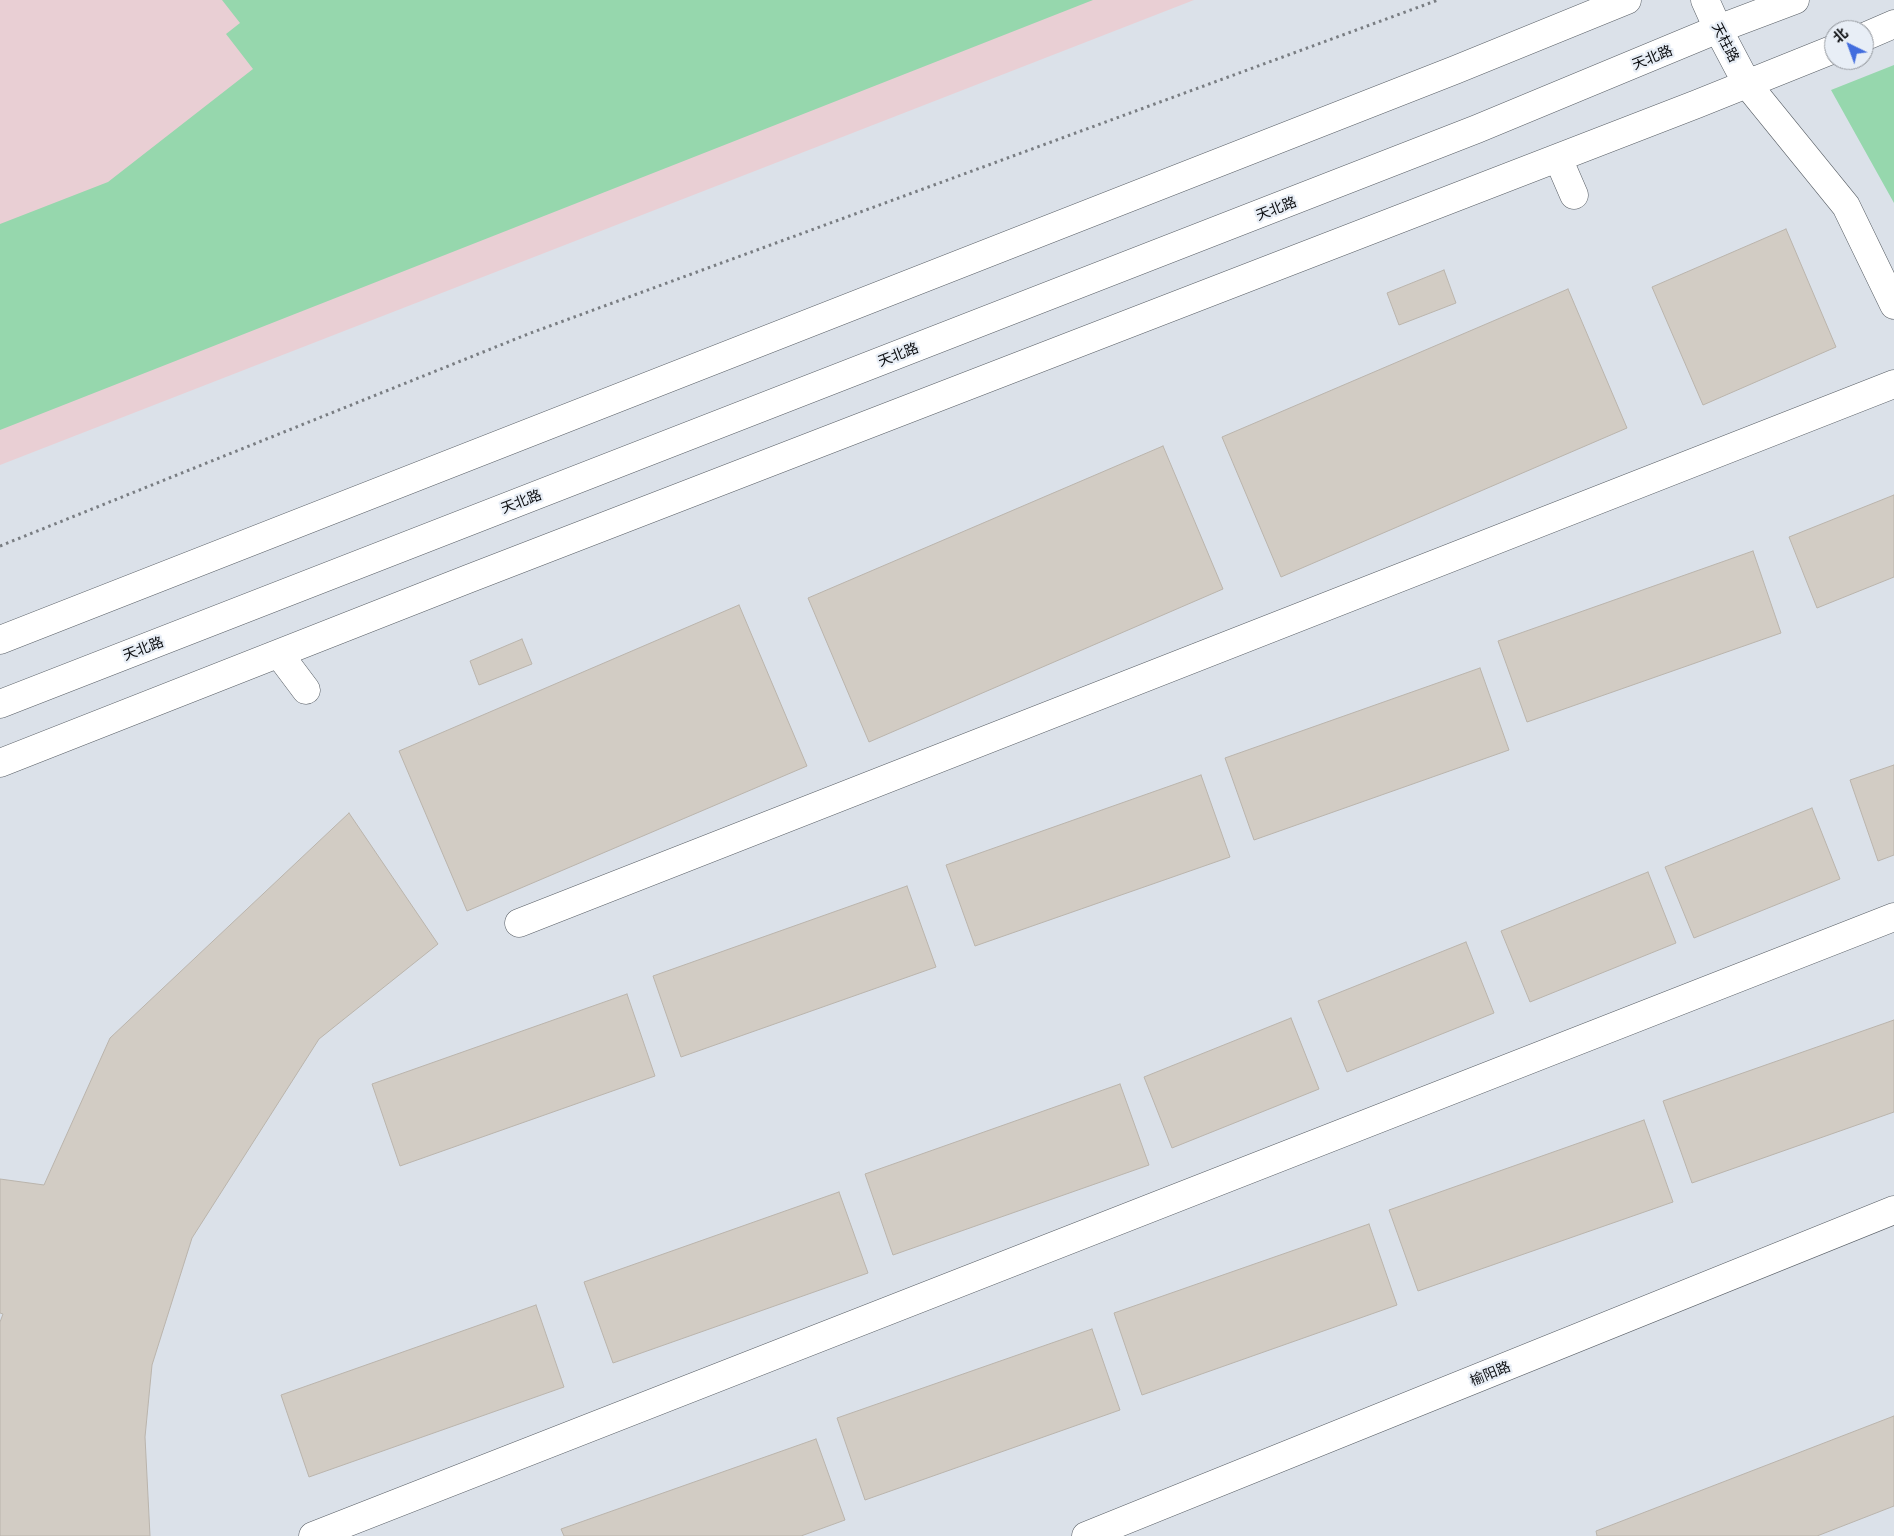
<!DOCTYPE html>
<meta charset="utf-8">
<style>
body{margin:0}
#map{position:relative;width:1894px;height:1536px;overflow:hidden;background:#dbe1e9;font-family:Georgia,"Noto Sans SC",serif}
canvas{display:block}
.north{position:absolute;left:1824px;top:20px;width:50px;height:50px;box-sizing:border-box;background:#e8eef6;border:1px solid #90949a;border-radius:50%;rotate:318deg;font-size:14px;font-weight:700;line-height:20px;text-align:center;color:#0b0d10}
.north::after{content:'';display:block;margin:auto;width:18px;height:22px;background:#426dde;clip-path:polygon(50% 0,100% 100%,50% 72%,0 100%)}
</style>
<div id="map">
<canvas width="1894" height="1536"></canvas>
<div class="north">北</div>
</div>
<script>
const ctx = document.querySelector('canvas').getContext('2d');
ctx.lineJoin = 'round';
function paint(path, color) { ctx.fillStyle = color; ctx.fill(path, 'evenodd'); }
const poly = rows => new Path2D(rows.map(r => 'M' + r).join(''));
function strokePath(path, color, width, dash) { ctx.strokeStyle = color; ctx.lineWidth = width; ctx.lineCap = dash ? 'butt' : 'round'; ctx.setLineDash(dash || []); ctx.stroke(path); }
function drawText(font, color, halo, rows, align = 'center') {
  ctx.font = font + ' Georgia,"Noto Sans SC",serif'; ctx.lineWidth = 4.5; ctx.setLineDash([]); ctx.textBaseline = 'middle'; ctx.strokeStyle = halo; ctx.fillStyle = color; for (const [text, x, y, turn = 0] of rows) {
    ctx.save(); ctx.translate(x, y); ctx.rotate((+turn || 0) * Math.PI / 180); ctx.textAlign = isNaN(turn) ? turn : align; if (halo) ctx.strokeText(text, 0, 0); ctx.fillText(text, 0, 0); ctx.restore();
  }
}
const commercial = poly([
 [0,0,1194,0,0,465]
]);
const green = poly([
 [222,0,1093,0,0,430,0,224,108,182,253,69,226,34,240,23],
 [1894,65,1894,203,1831,90]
]);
const building = poly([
 [1786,229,1836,347,1703,405,1652,287,1786,229],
 [1444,270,1456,303,1399,325,1387,293,1444,270],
 [1568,289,1627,428,1281,577,1222,437,1568,289],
 [1163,446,1223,589,869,742,808,598,1163,446],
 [1894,495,1894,577,1817,608,1789,537,1894,495],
 [1753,551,1781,633,1527,722,1498,641,1753,551],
 [739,605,807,766,467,911,399,751,739,605],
 [522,639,532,664,479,685,470,661,522,639],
 [1480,668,1509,750,1254,840,1225,758,1480,668],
 [1894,765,1894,855,1878,861,1850,780,1894,765],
 [1201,775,1230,857,975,946,946,865,1201,775],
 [1812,808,1840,879,1694,938,1665,867,1812,808],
 [349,813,438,944,319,1039,192,1238,152,1365,145,1437,150,1536,0,1536,0,1322,3,1314,0,1313,0,1179,44,1185,110,1038,349,813],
 [1648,872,1676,943,1530,1002,1501,931,1648,872],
 [907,886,936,967,681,1057,653,976,907,886],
 [1466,942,1494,1013,1347,1072,1318,1001,1466,942],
 [627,994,655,1076,400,1166,372,1084,627,994],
 [1291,1018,1319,1089,1172,1148,1144,1077,1291,1018],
 [1894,1020,1894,1112,1692,1183,1663,1101,1894,1020],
 [1120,1084,1149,1165,893,1255,865,1174,1120,1084],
 [1644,1120,1673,1202,1418,1291,1389,1210,1644,1120],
 [839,1192,868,1273,613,1363,584,1282,839,1192],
 [1369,1224,1397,1305,1142,1395,1114,1313,1369,1224],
 [536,1305,564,1387,309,1477,281,1395,536,1305],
 [1092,1329,1120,1410,865,1500,837,1418,1092,1329],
 [1894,1416,1894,1506,1817,1536,1597,1536,1596,1531,1894,1416],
 [816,1439,845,1520,801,1536,564,1536,561,1529,816,1439]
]);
const path = poly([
 [0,546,528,334,1438,0]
]);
const minor = poly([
 [1705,0,1718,29,1747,84,1846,206,1894,305],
 [1864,37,1894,24],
 [1558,158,1574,195],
 [279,654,306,690],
 [0,763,468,579,1697,104,1834,49],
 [519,923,1894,384],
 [313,1536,1894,917],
 [1086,1536,1894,1210]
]);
const major = poly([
 [0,640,1455,70,1627,0],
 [0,704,1477,129,1718,29,1795,0]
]);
const streetNames = [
 ["天柱路",1726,42,63],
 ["天北路",1652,57,-22],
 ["天北路",1276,208,-21],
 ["天北路",898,354,-21],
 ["天北路",521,501,-21],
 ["天北路",143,648,-21],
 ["榆阳路",1490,1373,-22]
];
paint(commercial, '#e9cfd4');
paint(green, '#96d7ad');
paint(building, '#d2ccc4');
strokePath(building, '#bab4ac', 1);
strokePath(minor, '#575d64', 29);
strokePath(major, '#575d64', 29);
strokePath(path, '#797d82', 3, [2.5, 4]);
strokePath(minor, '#fff', 28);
strokePath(major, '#fff', 28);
drawText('14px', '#0b0d10', '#e8eef6', streetNames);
</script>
